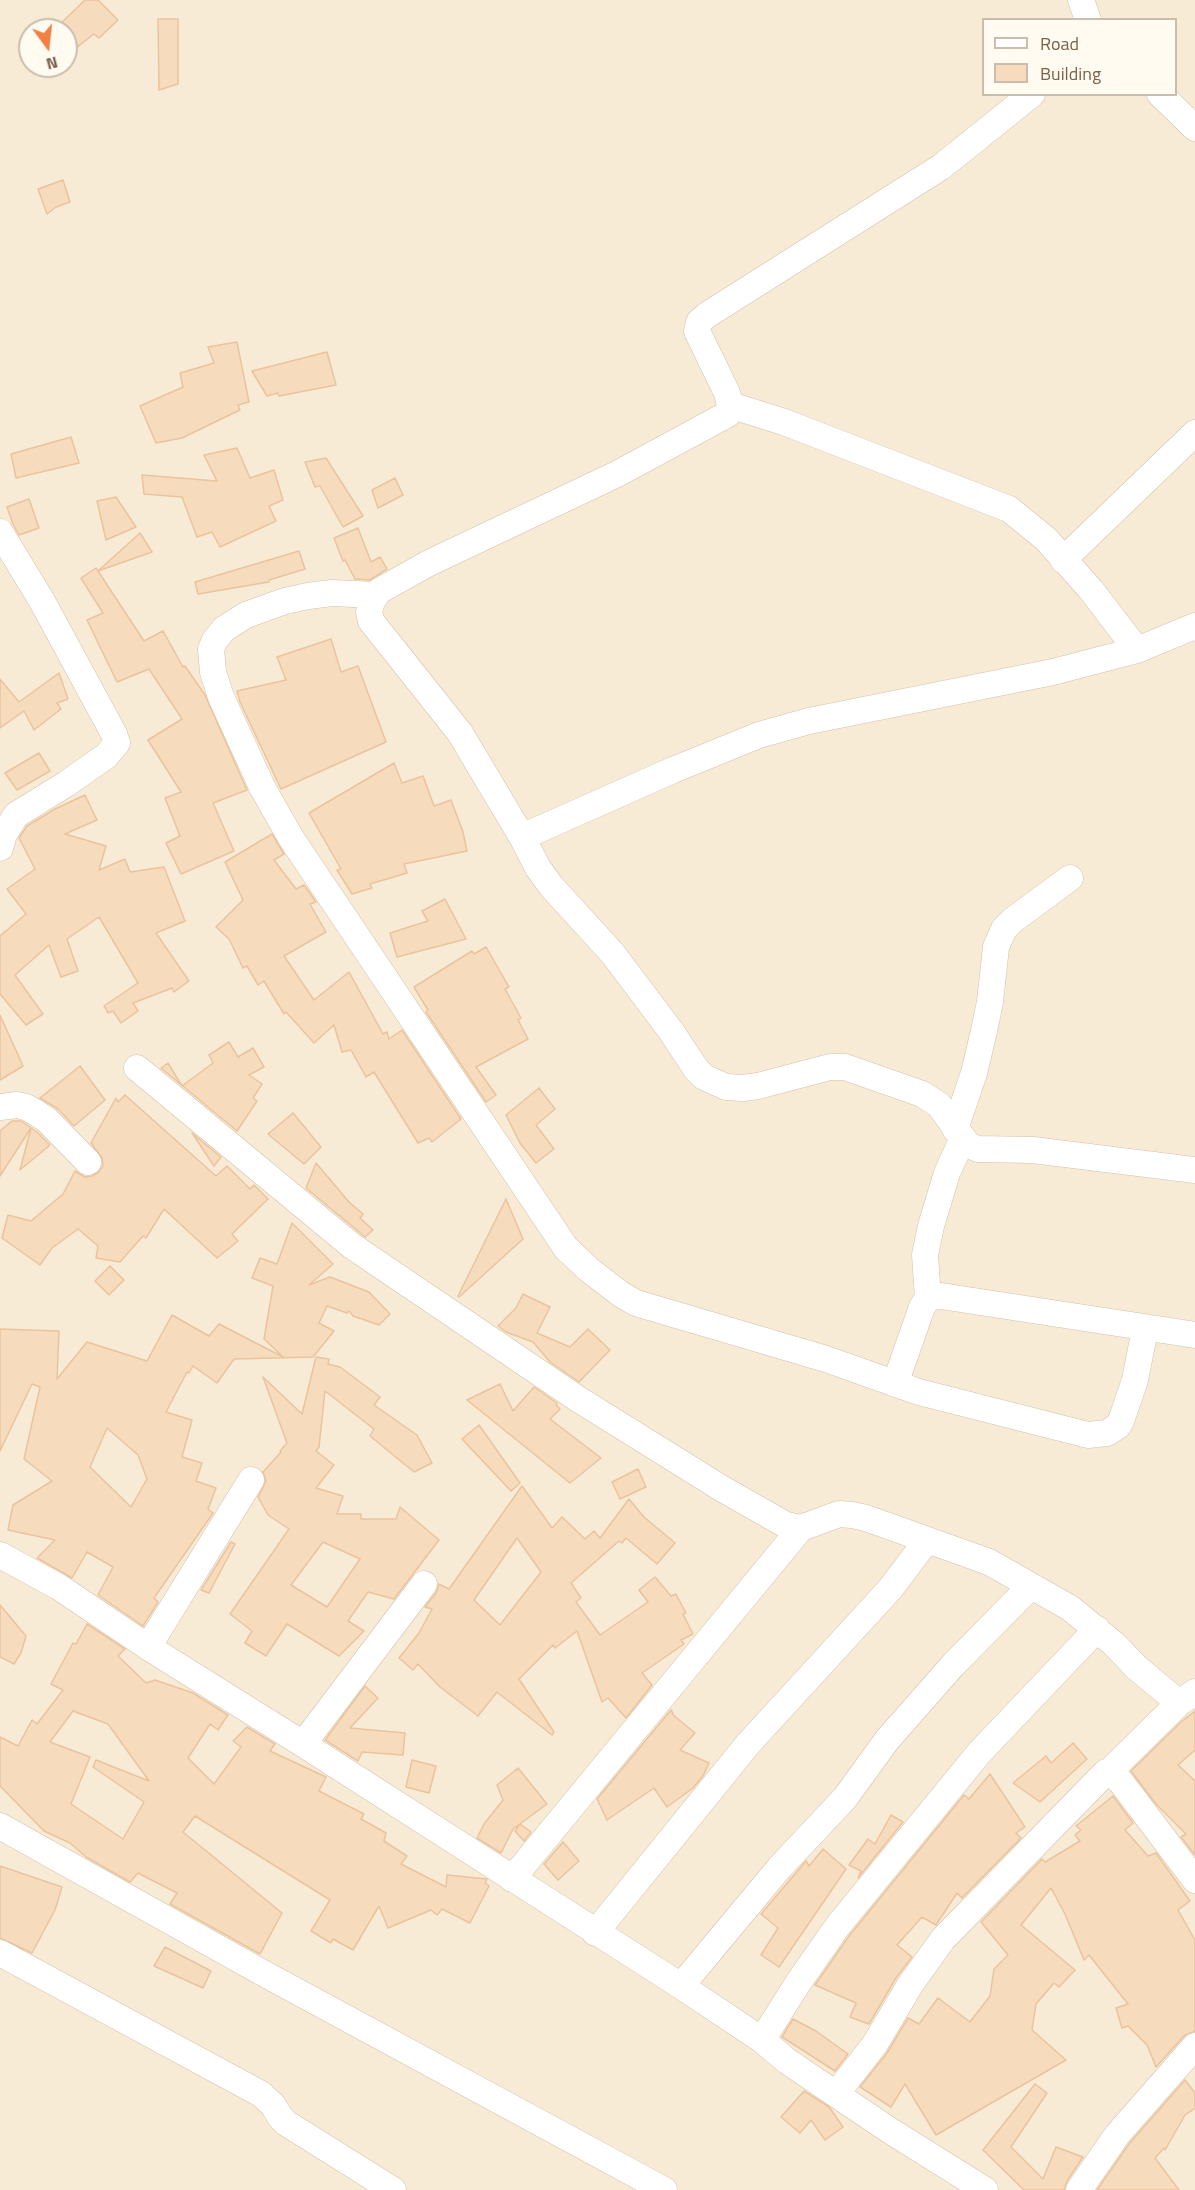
<!DOCTYPE html>
<style>
body{margin:0}
#map{position:relative;width:1195px;height:2190px;overflow:hidden;background:#fef8e8;font-family:"Titillium Web",sans-serif}
canvas{display:block}
.legend{position:absolute;left:982px;top:18px;width:195px;height:78px;box-sizing:border-box;background:#fffbf0;border:2px solid #cbbdad;margin:0;padding:8px 10px;list-style:none;font-size:18px;color:#7c6149}
.legend li{display:flex;align-items:center;gap:12px;height:30px}
.legend b{width:30px;border:2px solid #cbbdad}
.north{position:absolute;left:18px;top:18px;width:60px;height:60px;box-sizing:border-box;background:#fffbf0;border:2px solid #cbbdad;border-radius:50%;rotate:165deg;font-size:16px;font-weight:700;line-height:24px;text-align:center;color:#7c6149}
.north::after{content:'';display:block;margin:auto;width:21px;height:27px;background:#f27f43;clip-path:polygon(50% 0,100% 100%,50% 72%,0 100%)}
</style>
<div id="map">
<canvas width="1195" height="2190"></canvas>
<ul class="legend">
<li><b style="height:8px;background:#fff"></b>Road</li>
<li><b style="height:16px;background:#f6dbbd"></b>Building</li>
</ul>
<div class="north">N</div>
</div>
<script>
const ctx = document.querySelector('canvas').getContext('2d');
ctx.lineJoin = 'round';
function paint(path, color) { ctx.fillStyle = color; ctx.fill(path, 'evenodd'); }
const poly = rows => new Path2D(rows.map(r => 'M' + r).join(''));
function strokePath(path, color, width, dash) { ctx.strokeStyle = color; ctx.lineWidth = width; ctx.lineCap = dash ? 'butt' : 'round'; ctx.setLineDash(dash || []); ctx.stroke(path); }
const residential = poly([
 [0,0,1195,0,1195,2190,0,2190],
 [984,20,1176,20,1176,94,984,94],
 [30,30,66,30,66,66,30,66]
]);
const building = poly([
 [85,0,98,0,118,20,99,38,94,34,66,56,66,30,54,30,85,0],
 [158,19,178,19,178,84,159,90,158,19],
 [63,180,70,202,56,207,47,214,38,189,63,180],
 [237,342,249,402,238,405,240,410,182,438,156,443,140,406,183,387,180,373,214,363,208,347,237,342],
 [327,352,336,385,279,396,278,393,267,396,252,371,327,352],
 [71,437,79,463,16,478,11,454,71,437],
 [237,448,250,478,274,470,283,500,269,506,276,521,220,547,212,532,197,537,182,497,144,494,142,475,217,481,204,455,237,448],
 [326,458,363,516,343,527,320,486,315,487,305,462,326,458],
 [395,478,403,495,378,508,372,490,395,478],
 [116,497,136,527,106,540,97,501,116,497],
 [29,499,39,528,19,535,13,524,7,507,29,499],
 [358,528,371,562,380,557,387,569,370,580,355,579,345,560,343,561,334,538,358,528],
 [140,533,152,552,98,571,144,641,163,631,183,667,185,666,205,695,247,790,213,803,234,851,181,874,166,843,180,836,165,798,181,792,148,740,182,719,149,669,117,682,87,620,103,613,81,578,96,568,98,571,140,533],
 [299,551,305,569,269,580,269,582,198,594,195,582,299,551],
 [331,639,341,672,358,666,386,742,281,789,240,702,237,691,286,680,277,657,331,639],
 [59,673,68,699,57,703,61,709,34,730,24,711,0,728,0,679,19,702,59,673],
 [39,753,50,771,17,790,5,773,39,753],
 [394,763,402,783,423,776,434,806,451,800,463,832,467,851,404,864,407,873,370,884,372,888,352,894,337,870,341,869,309,813,394,763],
 [85,795,97,820,65,834,106,846,99,870,125,859,130,872,164,867,185,921,156,933,189,981,174,992,172,988,133,1003,138,1011,121,1023,113,1011,108,1013,104,1006,138,983,99,917,67,939,78,971,61,977,49,945,15,975,43,1014,26,1025,0,994,0,936,26,914,7,889,35,869,19,838,27,826,55,809,85,795],
 [272,834,284,854,274,860,296,889,304,885,316,902,310,904,326,932,284,956,314,1000,349,972,383,1034,387,1032,389,1039,402,1030,461,1119,432,1142,429,1138,418,1143,374,1072,366,1077,351,1050,342,1052,334,1025,314,1043,286,1012,284,1014,264,981,258,985,247,966,243,968,229,939,216,927,243,900,225,862,272,834],
 [445,899,466,939,397,957,390,933,428,921,422,911,445,899],
 [486,947,509,987,505,989,521,1018,518,1020,528,1039,476,1067,496,1095,486,1102,426,1012,428,1010,414,987,472,951,474,954,486,947],
 [0,1015,23,1066,0,1080,0,1015],
 [229,1042,238,1057,253,1048,264,1067,249,1075,262,1084,253,1098,257,1101,237,1131,161,1068,168,1063,182,1086,213,1063,209,1055,229,1042],
 [80,1066,105,1100,74,1126,58,1109,40,1098,80,1066],
 [539,1088,555,1109,536,1125,554,1149,536,1163,520,1143,506,1115,539,1088],
 [125,1095,216,1176,227,1166,250,1189,254,1185,268,1199,232,1234,238,1241,217,1258,164,1209,146,1238,143,1236,120,1262,96,1258,98,1246,78,1229,52,1248,40,1265,2,1238,8,1215,31,1221,63,1194,75,1171,85,1177,92,1176,99,1172,103,1165,102,1158,91,1143,116,1098,118,1102,125,1095],
 [293,1113,321,1147,304,1164,268,1134,293,1113],
 [12,1121,21,1121,27,1125,37,1132,50,1145,20,1170,31,1128,0,1176,0,1131,12,1121],
 [192,1133,221,1157,214,1166,192,1133],
 [316,1163,349,1202,363,1214,360,1218,373,1230,365,1237,306,1188,316,1163],
 [506,1199,523,1239,459,1297,458,1296,506,1199],
 [292,1223,333,1264,309,1285,330,1277,369,1292,390,1314,379,1325,353,1316,349,1311,347,1313,327,1306,319,1323,334,1331,313,1357,234,1359,217,1383,193,1366,189,1373,187,1372,166,1412,192,1420,182,1457,202,1463,196,1481,216,1488,208,1509,213,1513,154,1598,158,1602,143,1626,98,1595,113,1567,87,1552,72,1578,37,1558,55,1540,8,1530,13,1505,52,1481,24,1459,40,1387,32,1384,0,1451,0,1329,59,1331,57,1379,87,1342,147,1361,172,1315,209,1336,219,1324,283,1357,264,1339,273,1286,252,1278,260,1258,277,1264,292,1223],
 [107,1428,138,1455,147,1479,131,1507,90,1467,107,1428],
 [110,1266,124,1280,109,1295,95,1281,110,1266],
 [523,1294,550,1307,537,1333,570,1347,588,1329,610,1350,579,1382,550,1362,533,1342,506,1332,498,1326,516,1308,523,1294],
 [316,1357,329,1359,328,1364,340,1367,380,1397,374,1405,417,1435,432,1463,414,1472,370,1436,374,1429,325,1391,319,1447,316,1451,334,1465,316,1488,343,1496,337,1514,361,1514,361,1519,396,1519,400,1507,439,1540,394,1599,368,1592,348,1621,364,1631,339,1656,287,1624,266,1656,245,1643,252,1631,230,1614,289,1529,268,1515,258,1497,266,1481,263,1472,281,1452,280,1451,287,1443,263,1377,302,1414,316,1357],
 [323,1542,360,1559,327,1607,291,1585,323,1542],
 [500,1384,513,1411,534,1387,557,1403,556,1405,560,1409,550,1419,601,1458,570,1483,467,1400,500,1384],
 [479,1425,520,1483,511,1491,462,1439,479,1425],
 [638,1469,646,1487,620,1499,612,1482,638,1469],
 [522,1486,552,1528,562,1517,585,1539,594,1531,600,1538,629,1499,644,1517,675,1543,657,1564,626,1538,622,1543,619,1541,571,1583,581,1598,576,1602,600,1635,648,1602,639,1590,655,1577,671,1596,676,1594,686,1613,683,1614,693,1634,681,1640,684,1644,642,1673,652,1685,626,1718,608,1698,602,1702,577,1631,555,1648,553,1645,519,1679,554,1732,552,1735,497,1692,478,1716,440,1687,418,1664,413,1670,399,1658,419,1633,432,1609,425,1607,436,1593,439,1584,449,1589,522,1486],
 [517,1538,541,1572,500,1625,474,1600,517,1538],
 [231,1542,235,1544,209,1593,201,1590,231,1542],
 [0,1605,26,1636,21,1653,14,1664,0,1657,0,1605],
 [87,1624,125,1649,118,1656,146,1683,155,1680,193,1693,228,1715,218,1730,210,1724,188,1758,214,1784,241,1747,233,1741,247,1727,275,1744,270,1751,326,1777,319,1791,364,1814,361,1819,386,1833,384,1841,407,1856,401,1864,446,1887,447,1875,487,1879,485,1883,489,1886,470,1923,442,1909,437,1915,431,1910,388,1928,379,1906,353,1950,333,1939,331,1943,311,1931,330,1900,195,1816,183,1832,282,1913,260,1954,170,1904,177,1893,138,1873,130,1882,86,1857,70,1843,44,1831,0,1786,0,1737,18,1746,32,1720,37,1724,63,1690,51,1684,73,1643,76,1644,87,1624],
 [73,1711,108,1724,149,1781,96,1760,93,1767,144,1802,123,1839,71,1804,90,1757,50,1742,73,1711],
 [365,1686,378,1698,350,1728,405,1733,403,1755,362,1752,358,1761,325,1740,365,1686],
 [671,1710,673,1713,672,1714,695,1733,680,1750,709,1763,703,1776,693,1788,667,1807,654,1788,607,1820,597,1799,671,1710],
 [1195,1711,1195,1750,1178,1765,1195,1781,1195,1855,1181,1837,1186,1834,1156,1804,1131,1771,1182,1721,1195,1711],
 [1073,1743,1087,1759,1040,1802,1013,1783,1046,1756,1051,1763,1073,1743],
 [412,1760,436,1766,429,1793,406,1787,412,1760],
 [518,1768,547,1804,513,1829,501,1853,477,1838,484,1824,503,1800,497,1785,518,1768],
 [990,1774,1025,1827,1016,1833,1021,1838,962,1898,957,1893,936,1925,922,1917,897,1945,912,1957,896,1978,869,2024,850,2017,856,2003,815,1985,849,1936,964,1795,969,1799,990,1774],
 [1113,1796,1133,1823,1125,1830,1148,1856,1156,1853,1190,1901,1178,1910,1195,1940,1195,2031,1184,2036,1156,2067,1147,2045,1128,2026,1122,2028,1116,2008,1128,2004,1089,1955,1084,1960,1065,1914,1051,1888,1021,1925,1075,1970,1059,1987,1054,1983,1036,2004,1032,2030,1066,2060,936,2135,905,2084,891,2107,860,2087,887,2053,908,2018,919,2024,938,1998,970,2022,990,1996,994,1969,1008,1955,981,1922,1042,1859,1045,1862,1080,1841,1075,1835,1081,1830,1076,1826,1113,1796],
 [891,1815,903,1822,858,1878,861,1871,849,1865,868,1839,875,1844,891,1815],
 [520,1824,531,1832,524,1841,515,1831,520,1824],
 [563,1842,579,1861,558,1880,544,1864,563,1842],
 [823,1849,846,1869,779,1967,761,1955,778,1928,761,1914,806,1861,809,1866,823,1849],
 [0,1866,62,1887,55,1910,32,1953,0,1938,0,1866],
 [165,1947,211,1971,203,1988,154,1966,165,1947],
 [793,2019,816,2031,848,2054,835,2071,782,2037,793,2019],
 [1185,2080,1195,2093,1195,2108,1185,2115,1165,2150,1164,2148,1155,2158,1179,2190,1097,2190,1129,2144,1185,2080],
 [1035,2084,1047,2093,1011,2147,1043,2179,1056,2147,1083,2157,1067,2181,1064,2190,1024,2190,983,2150,1035,2084],
 [804,2091,829,2107,843,2127,825,2140,811,2120,800,2133,781,2117,804,2091]
]);
const minor = poly([
 [1081,0,1088,20],
 [1032,94,941,167,707,315,699,322,697,331,727,393,730,405,728,414,617,474,429,563,379,591,372,601,369,612,371,621,460,733,522,837,538,868,551,886,613,954,671,1031,696,1069,704,1077,726,1087,743,1088,758,1086,830,1067,845,1067,922,1094,939,1105,968,1145,978,1149,1033,1150,1195,1170],
 [1160,94,1195,128],
 [730,405,784,422,1009,509,1046,539,1091,590,1137,650],
 [0,532,42,601,114,734,117,743,106,756,66,784,16,815,4,834,0,848],
 [1063,560,1195,433],
 [376,595,332,593,308,596,285,601,246,615,224,629,215,640,211,649,213,672,221,697,262,787,291,838,566,1248,588,1269,622,1295,636,1303,826,1359,919,1392,1088,1435,1107,1433,1118,1426,1121,1421,1135,1380,1145,1329],
 [522,837,673,770,759,735,809,721,1053,672,1137,650,1195,626],
 [137,1068,352,1246,578,1399,721,1488,786,1525,801,1528,839,1514,852,1515,866,1518,989,1562,1070,1608,1114,1644,1136,1667,1179,1703,1195,1692],
 [0,1107,17,1105,26,1107,35,1112,47,1120,88,1162],
 [955,1129,974,1073,984,1031,990,1002,996,947,1004,929,1013,920,1070,878],
 [928,1298,925,1255,931,1226,947,1173,963,1138],
 [895,1384,922,1307,928,1298,934,1297,941,1296,1195,1335],
 [0,1555,59,1587,148,1647,303,1744,681,1986,762,2040,787,2061,889,2130,985,2190],
 [148,1647,251,1480],
 [303,1744,424,1584],
 [1110,1771,1121,1782,1195,1880],
 [0,1826,263,1973,664,2190],
 [512,1879,801,1528],
 [595,1933,748,1744,891,1588,927,1540],
 [0,1953,261,2094,273,2105,280,2117,286,2123,393,2190],
 [681,1986,780,1867,845,1798,887,1740,953,1665,1031,1586],
 [762,2040,798,1983,837,1927,979,1753,1097,1629],
 [836,2094,875,2044,910,1985,943,1939,1106,1772,1110,1771,1179,1703],
 [1079,2190,1117,2135,1195,2046]
]);
paint(residential, '#f7ebd6');
paint(building, '#f6dbbd');
strokePath(building, '#ebc39c', 1.5);
strokePath(minor, '#d3c1ac', 27);
strokePath(minor, '#fff', 26);
</script>
